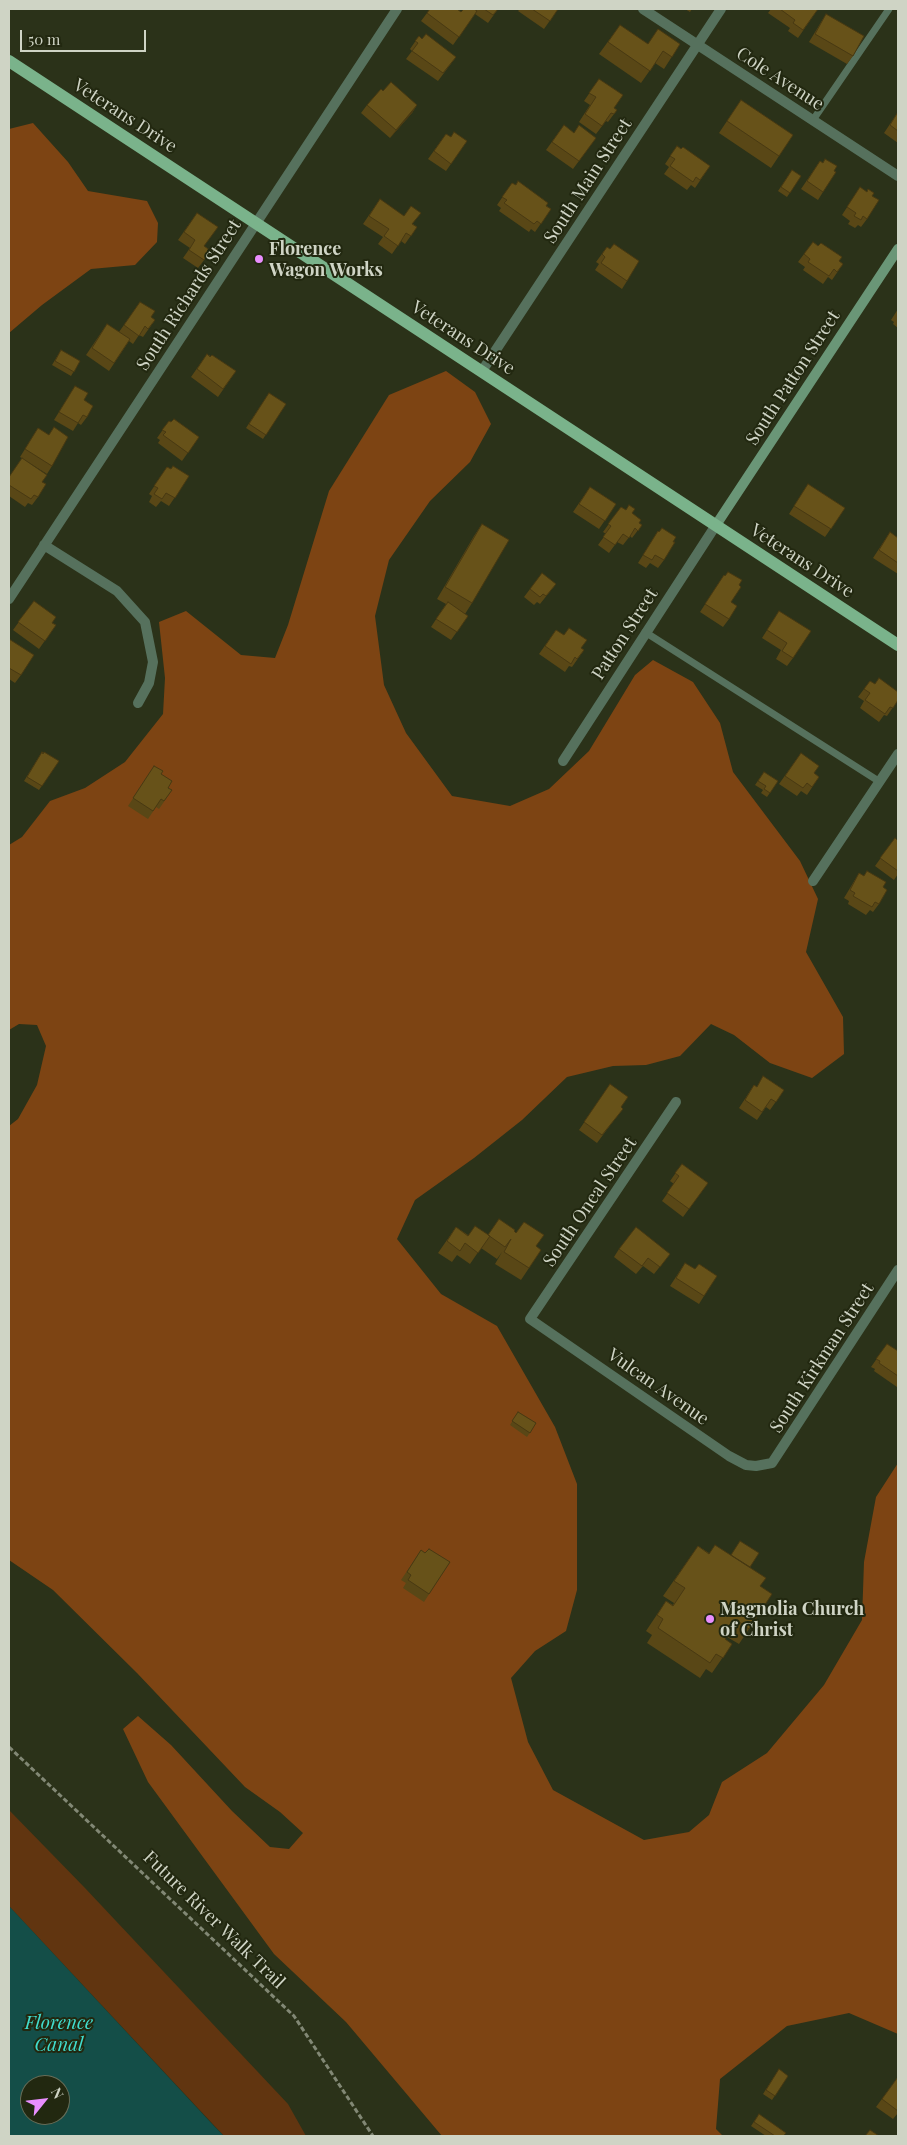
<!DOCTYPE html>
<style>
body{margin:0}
#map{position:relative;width:907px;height:2145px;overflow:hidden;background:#2b3219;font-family:"Playfair Display",serif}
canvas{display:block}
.frame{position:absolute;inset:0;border:10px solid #cfd4c5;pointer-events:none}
.north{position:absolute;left:20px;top:2075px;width:50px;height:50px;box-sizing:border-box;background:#222810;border:1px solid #676d58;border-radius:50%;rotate:61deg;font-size:14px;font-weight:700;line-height:20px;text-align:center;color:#cfd4c5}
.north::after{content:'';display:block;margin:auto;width:18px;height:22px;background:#e98efe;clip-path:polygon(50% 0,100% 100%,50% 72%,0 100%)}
.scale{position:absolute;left:20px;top:30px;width:126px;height:22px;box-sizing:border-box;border:2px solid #cfd4c5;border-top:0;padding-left:6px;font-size:15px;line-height:18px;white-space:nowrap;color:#cfd4c5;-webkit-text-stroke:4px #222810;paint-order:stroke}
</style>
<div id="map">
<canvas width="907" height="2145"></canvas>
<div class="frame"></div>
<div class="north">N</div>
<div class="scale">50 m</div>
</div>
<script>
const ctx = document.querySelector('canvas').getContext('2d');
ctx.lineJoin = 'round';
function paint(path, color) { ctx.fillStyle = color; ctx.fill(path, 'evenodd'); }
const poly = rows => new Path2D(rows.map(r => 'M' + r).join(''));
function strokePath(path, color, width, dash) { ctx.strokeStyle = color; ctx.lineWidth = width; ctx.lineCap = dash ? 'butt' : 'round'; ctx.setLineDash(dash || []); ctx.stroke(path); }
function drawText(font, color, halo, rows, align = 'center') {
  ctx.font = font + ' "Playfair Display",serif'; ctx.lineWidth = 4; ctx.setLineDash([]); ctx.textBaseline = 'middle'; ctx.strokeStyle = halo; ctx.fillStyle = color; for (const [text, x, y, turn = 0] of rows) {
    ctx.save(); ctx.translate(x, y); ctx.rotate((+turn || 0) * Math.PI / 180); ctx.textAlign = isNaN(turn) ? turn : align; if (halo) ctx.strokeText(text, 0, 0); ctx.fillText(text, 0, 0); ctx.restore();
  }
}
const green = poly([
 [9,1810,85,1888,288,2104,306,2136,224,2136,9,1906]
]);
const forest = poly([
 [33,123,68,162,88,191,147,201,158,223,157,242,135,265,91,269,42,305,9,333,9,129],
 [446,371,475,392,491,424,470,462,430,501,389,560,375,616,384,685,406,733,452,796,510,806,549,789,589,751,635,675,653,660,693,682,720,723,733,772,800,861,818,899,806,952,843,1017,844,1054,812,1078,770,1063,734,1035,711,1024,680,1056,646,1065,613,1066,567,1077,522,1120,474,1158,415,1200,397,1239,441,1294,497,1326,555,1427,577,1484,577,1590,566,1631,535,1651,511,1678,528,1742,553,1790,644,1840,689,1832,709,1815,722,1782,767,1753,824,1685,862,1620,864,1562,876,1497,898,1463,898,2034,849,2013,787,2026,720,2079,716,2129,723,2136,442,2136,346,2022,274,1954,148,1782,123,1729,138,1716,171,1745,232,1811,270,1847,289,1849,303,1833,280,1812,245,1787,137,1673,53,1590,9,1560,9,1126,18,1119,37,1085,46,1046,37,1025,19,1024,9,1030,9,845,22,837,50,801,85,788,125,762,163,714,165,678,159,622,186,611,241,655,275,658,288,625,329,491,389,395]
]);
const water = poly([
 [9,1906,214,2126,224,2136,9,2136],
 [30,2085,60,2085,60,2115,30,2115]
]);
const path = poly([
 [9,1747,294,2016,373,2136]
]);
const lane = poly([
 [813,120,889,9],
 [645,632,880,782]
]);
const street = poly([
 [643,9,898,176],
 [482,371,721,9],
 [44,545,117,591,145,622,153,662,149,683,138,703],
 [9,599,397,9],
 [563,761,716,525],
 [813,881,898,754],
 [676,1102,530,1319,729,1456,746,1465,756,1466,772,1463,898,1270]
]);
const secondary = poly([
 [716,525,898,249]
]);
const primary = poly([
 [9,61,898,645]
]);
const wall = poly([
 [430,9,461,12,464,9,498,9,488,23,475,14,453,45,421,21],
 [520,9,558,9,544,29,518,11],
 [685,9,692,9,690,12],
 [771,9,818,9,798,38,788,31,790,28,768,13],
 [826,14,853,56,847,64,809,42],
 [620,25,648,44,680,44,664,69,655,63,641,83,599,54],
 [419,36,422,39,456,57,438,81,406,59,412,51,410,49],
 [599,79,614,108,617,110,608,122,606,121,596,134,579,122,590,105,584,101],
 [383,91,417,105,412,113,390,138,361,113,367,105],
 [741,100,793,135,771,168,719,133],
 [898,112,898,143,884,133],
 [564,125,574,133,596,138,573,169,546,150],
 [446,134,451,137,467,141,446,171,428,159],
 [677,146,710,166,695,188,691,185,687,190,664,174,669,167,665,164],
 [820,161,834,171,823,192,818,200,801,189],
 [792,170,801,176,787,197,778,191],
 [512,183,551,209,535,232,531,229,529,232,499,211,501,208,497,205],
 [860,187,872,196,867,219,861,227,858,225,855,228,848,224,850,221,842,215],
 [380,199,417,227,405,244,401,241,392,254,378,244,383,237,363,224],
 [197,213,204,246,211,251,198,268,183,258,190,248,178,240],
 [813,242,843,264,832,280,828,277,823,284,803,270,805,267,798,262],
 [607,247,627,281,622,289,595,270,599,264,596,262],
 [140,302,151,317,155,320,143,337,139,335,133,344,129,341,109,371,86,355,107,324,119,332],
 [898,309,898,328,893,324,894,322,891,320],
 [61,350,80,361,71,376,52,365],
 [207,354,236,371,218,397,191,377],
 [75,386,84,400,87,417,81,425,78,423,73,431,54,420],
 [269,393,286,404,263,439,246,428],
 [169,421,199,437,182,461,158,443,160,440,157,438],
 [54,427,52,466,47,474,20,457,38,428,49,435],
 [167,467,171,469,189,476,169,506,161,501,156,507,149,502,152,496,149,494],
 [9,477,42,482,38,497,32,505,28,503,25,507,9,496],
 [808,484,845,508,825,537,789,514],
 [590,487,616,504,599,529,573,512],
 [621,507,632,513,639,523,642,525,632,538,630,536,623,545,617,542,609,553,598,545,606,534,603,532],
 [482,524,472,603,465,614,468,616,451,640,431,627,446,604,437,599,474,536],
 [658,531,664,560,658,568,650,563,646,568,638,563],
 [890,532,898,538,898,574,873,558],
 [724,575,739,585,731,602,729,619,723,627,700,612],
 [556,584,540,604,537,602,534,605,524,597,530,589],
 [34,601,52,623,56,625,39,649,13,630],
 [779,611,793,658,787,666,776,659,781,650,762,638],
 [556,630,584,650,572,667,569,666,565,672,539,654],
 [9,639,21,675,15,683,9,679],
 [870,681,898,700,887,716,884,715,879,722,860,708,864,701,858,697],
 [42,752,59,761,39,790,24,781],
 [801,753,814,773,819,777,807,795,801,791,797,796,779,784],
 [764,772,778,781,767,797,761,793,763,790,755,785],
 [149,774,161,774,168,788,172,790,159,809,156,807,148,819,128,806],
 [895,838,898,841,898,874,894,880,875,866],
 [867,871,883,887,879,904,873,912,870,910,866,915,848,904,849,901,844,898,859,873,864,876],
 [610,1084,621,1107,617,1116,597,1143,579,1130],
 [754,1085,756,1087,784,1090,770,1110,766,1107,757,1120,739,1108],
 [682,1164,708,1183,683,1217,662,1201,674,1184,670,1181],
 [456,1227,468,1235,488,1235,514,1231,541,1250,521,1280,495,1264,502,1252,497,1259,481,1248,470,1264,457,1255,452,1262,438,1253],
 [619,1249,670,1254,654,1274,643,1266,636,1274,614,1257],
 [685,1263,704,1296,699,1304,670,1286],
 [887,1344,898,1351,898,1385,897,1387,874,1371,875,1369,871,1367],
 [518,1412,536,1423,527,1437,510,1425],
 [698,1546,709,1553,750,1567,760,1586,749,1629,739,1644,727,1637,725,1639,732,1644,712,1673,706,1669,700,1678,647,1643,652,1635,646,1631,666,1601,673,1605,674,1603,663,1596],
 [421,1550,425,1553,450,1562,424,1602,403,1588,406,1583,401,1580],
 [779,2069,788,2076,772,2100,763,2094],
 [898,2077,898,2113,893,2119,876,2107],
 [759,2114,783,2136,766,2136,751,2126]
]);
const shadedWall = poly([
 [417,105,412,113,390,138,396,130]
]);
const building = poly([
 [430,9,457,9,461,12,464,9,474,9,477,11,459,37,427,13,430,9],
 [484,9,498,9,493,15,484,9],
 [532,9,558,9,550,21,532,9],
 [780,9,818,9,803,30,793,23,795,20,780,9],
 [826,14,864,36,853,56,815,34,826,14],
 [620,25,648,44,658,29,680,44,672,57,663,51,650,71,608,42,620,25],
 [426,34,456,57,443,73,412,51,418,43,415,41,419,36,422,39,426,34],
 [599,79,623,95,614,108,617,110,614,114,611,113,602,126,585,114,596,97,589,93,599,79],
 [391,82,417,105,396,130,367,105,381,89,383,91,391,82],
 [741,100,793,135,779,156,727,121,741,100],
 [898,112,898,131,890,125,898,112],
 [564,125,574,133,579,125,596,138,579,161,552,142,564,125],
 [454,132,467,141,451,164,434,151,446,134,451,137,454,132],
 [677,146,681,149,683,147,710,166,700,180,696,177,693,182,670,166,675,159,670,156,677,146],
 [825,159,837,166,834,171,836,172,823,192,807,181,820,161,823,163,825,159],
 [792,170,801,176,790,193,781,187,792,170],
 [518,181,548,203,546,206,551,209,541,224,537,221,534,224,504,203,507,200,502,197,512,183,516,185,518,181],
 [860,187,867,192,868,189,874,193,872,196,879,200,867,219,863,216,861,220,854,216,856,213,847,207,860,187],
 [380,199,404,216,411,206,421,213,412,224,417,227,411,236,406,233,398,246,384,236,389,229,369,216,380,199],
 [197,213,218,227,204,246,211,251,204,260,189,250,195,240,184,232,197,213],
 [813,242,818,246,821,243,842,257,839,261,843,264,837,272,834,269,829,276,808,262,810,259,804,254,813,242],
 [614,244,639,261,627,281,601,263,605,257,602,254,607,247,610,249,614,244],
 [140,302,155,311,151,317,155,320,148,329,145,326,139,336,124,325,140,302],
 [107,324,130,339,114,363,92,348,107,324],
 [61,350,80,361,74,372,55,361,61,350],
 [207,354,210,357,212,355,236,371,223,389,197,369,207,354],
 [75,386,88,393,84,400,93,406,87,417,83,415,78,423,59,412,75,386],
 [269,393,286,404,266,435,249,424,269,393],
 [174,419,199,437,188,453,163,435,166,432,162,430,169,421,171,422,174,419],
 [54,427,68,437,52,466,25,449,38,428,49,435,54,427],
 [22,458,47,475,42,482,46,484,38,497,34,495,31,499,9,485,9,477,22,458],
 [173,466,189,476,175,498,166,493,162,499,154,494,158,488,154,486,167,467,171,469,173,466],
 [808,484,845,508,831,529,794,506,808,484],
 [590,487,616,504,605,521,579,504,590,487],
 [629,505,635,509,632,513,641,520,639,523,642,525,638,531,635,528,629,538,623,534,615,545,603,537,611,526,608,524,621,507,626,510,629,505],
 [482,524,509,540,472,603,445,587,482,524],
 [662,528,676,537,673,542,675,542,664,560,655,555,652,560,643,555,658,531,659,532,662,528],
 [890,532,898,538,898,563,879,550,890,532],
 [728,572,742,580,739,585,741,587,731,602,737,606,729,619,705,604,724,575,725,576,728,572],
 [542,573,556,584,546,596,543,594,540,597,530,589,542,573],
 [34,601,56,617,52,623,56,625,45,641,18,622,34,601],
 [448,602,468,616,457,632,436,619,448,602],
 [779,611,811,631,793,658,782,651,787,643,767,630,779,611],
 [569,628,587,640,581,648,584,650,577,659,575,657,571,664,545,646,556,630,564,635,569,628],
 [9,639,34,655,21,675,9,668,9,639],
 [879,678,898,692,898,700,893,708,890,707,885,714,865,700,870,693,864,689,870,681,875,684,879,678],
 [42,752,43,754,44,752,59,761,42,786,27,777,42,752],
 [801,753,819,766,814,773,819,777,812,787,807,783,803,788,785,776,801,753],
 [154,766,163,771,161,774,172,781,168,788,172,790,164,801,161,799,153,811,133,798,154,766],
 [764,772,778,781,770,793,764,789,766,786,758,781,764,772],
 [895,838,898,841,898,871,880,858,895,838],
 [867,871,886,882,883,887,887,890,879,904,875,902,872,907,853,896,855,893,850,890,859,873,864,876,867,871],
 [763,1076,784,1090,776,1102,771,1099,762,1112,745,1100,754,1085,757,1087,763,1076],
 [610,1084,628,1097,621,1107,623,1109,602,1135,584,1122,610,1084],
 [682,1164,708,1183,689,1209,667,1193,679,1176,675,1173,682,1164],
 [499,1219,515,1230,514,1231,516,1233,524,1222,544,1235,536,1246,541,1250,529,1268,504,1252,511,1239,505,1247,488,1235,499,1219],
 [475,1226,490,1236,478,1253,465,1243,460,1251,447,1241,456,1227,468,1236,475,1226],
 [636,1227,670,1254,660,1267,648,1258,642,1266,619,1249,636,1227],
 [685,1263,695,1269,699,1264,717,1276,704,1296,676,1278,685,1263],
 [887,1344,898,1351,898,1376,879,1363,880,1361,876,1359,887,1344],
 [518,1412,536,1423,530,1433,512,1421,518,1412],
 [740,1541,759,1553,750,1567,731,1555,740,1541],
 [715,1545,766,1578,760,1586,772,1594,749,1629,738,1621,725,1639,732,1644,723,1658,716,1654,710,1663,658,1628,663,1619,657,1615,666,1601,673,1606,685,1588,674,1581,698,1546,709,1554,715,1545],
 [429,1549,450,1562,429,1594,408,1580,411,1575,407,1572,421,1550,425,1553,429,1549],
 [779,2069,788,2076,775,2096,766,2090,779,2069],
 [898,2077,898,2111,882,2099,898,2077],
 [759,2114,786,2133,783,2136,775,2136,754,2122,759,2114],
 [870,2130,879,2136,865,2136,870,2130]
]);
const markers = [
 [259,259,5,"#e98efe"],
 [710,1619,5,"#e98efe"]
];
const streetNames = [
 ["Cole Avenue",780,79,33],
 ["Veterans Drive",125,116,33],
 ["South Main Street",588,181,-57],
 ["South Richards Street",189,295,-57],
 ["Veterans Drive",463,338,33],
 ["South Patton Street",793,378,-57],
 ["Veterans Drive",802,561,33],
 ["Patton Street",625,634,-57],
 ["South Oneal Street",590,1202,-56],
 ["South Kirkman Street",822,1358,-57],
 ["Vulcan Avenue",658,1387,35],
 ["Future River Walk Trail",214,1920,44]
];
const poiNames = [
 ["Florence",269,249],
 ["Wagon Works",269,270],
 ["Magnolia Church",720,1609],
 ["of Christ",720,1630]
];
const waterNames = [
 ["Florence",59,2023],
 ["Canal",59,2045]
];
paint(green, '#613510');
paint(forest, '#7d4413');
paint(water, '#144e48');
strokePath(path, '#828875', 3, [5, 2.5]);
strokePath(lane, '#56715d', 7);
strokePath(street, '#56715d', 10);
strokePath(secondary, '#6a9677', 10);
strokePath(primary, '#7ab38b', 12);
paint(wall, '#594716');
paint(shadedWall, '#483912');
paint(building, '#675219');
strokePath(building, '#483912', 1);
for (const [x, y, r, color] of markers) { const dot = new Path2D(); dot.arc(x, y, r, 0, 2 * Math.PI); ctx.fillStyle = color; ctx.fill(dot); strokePath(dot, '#222810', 2); }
drawText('18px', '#cfd4c5', '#222810', streetNames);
drawText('bold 18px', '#cfd4c5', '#222810', poiNames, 'left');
drawText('italic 19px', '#40dccd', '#222810', waterNames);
</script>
